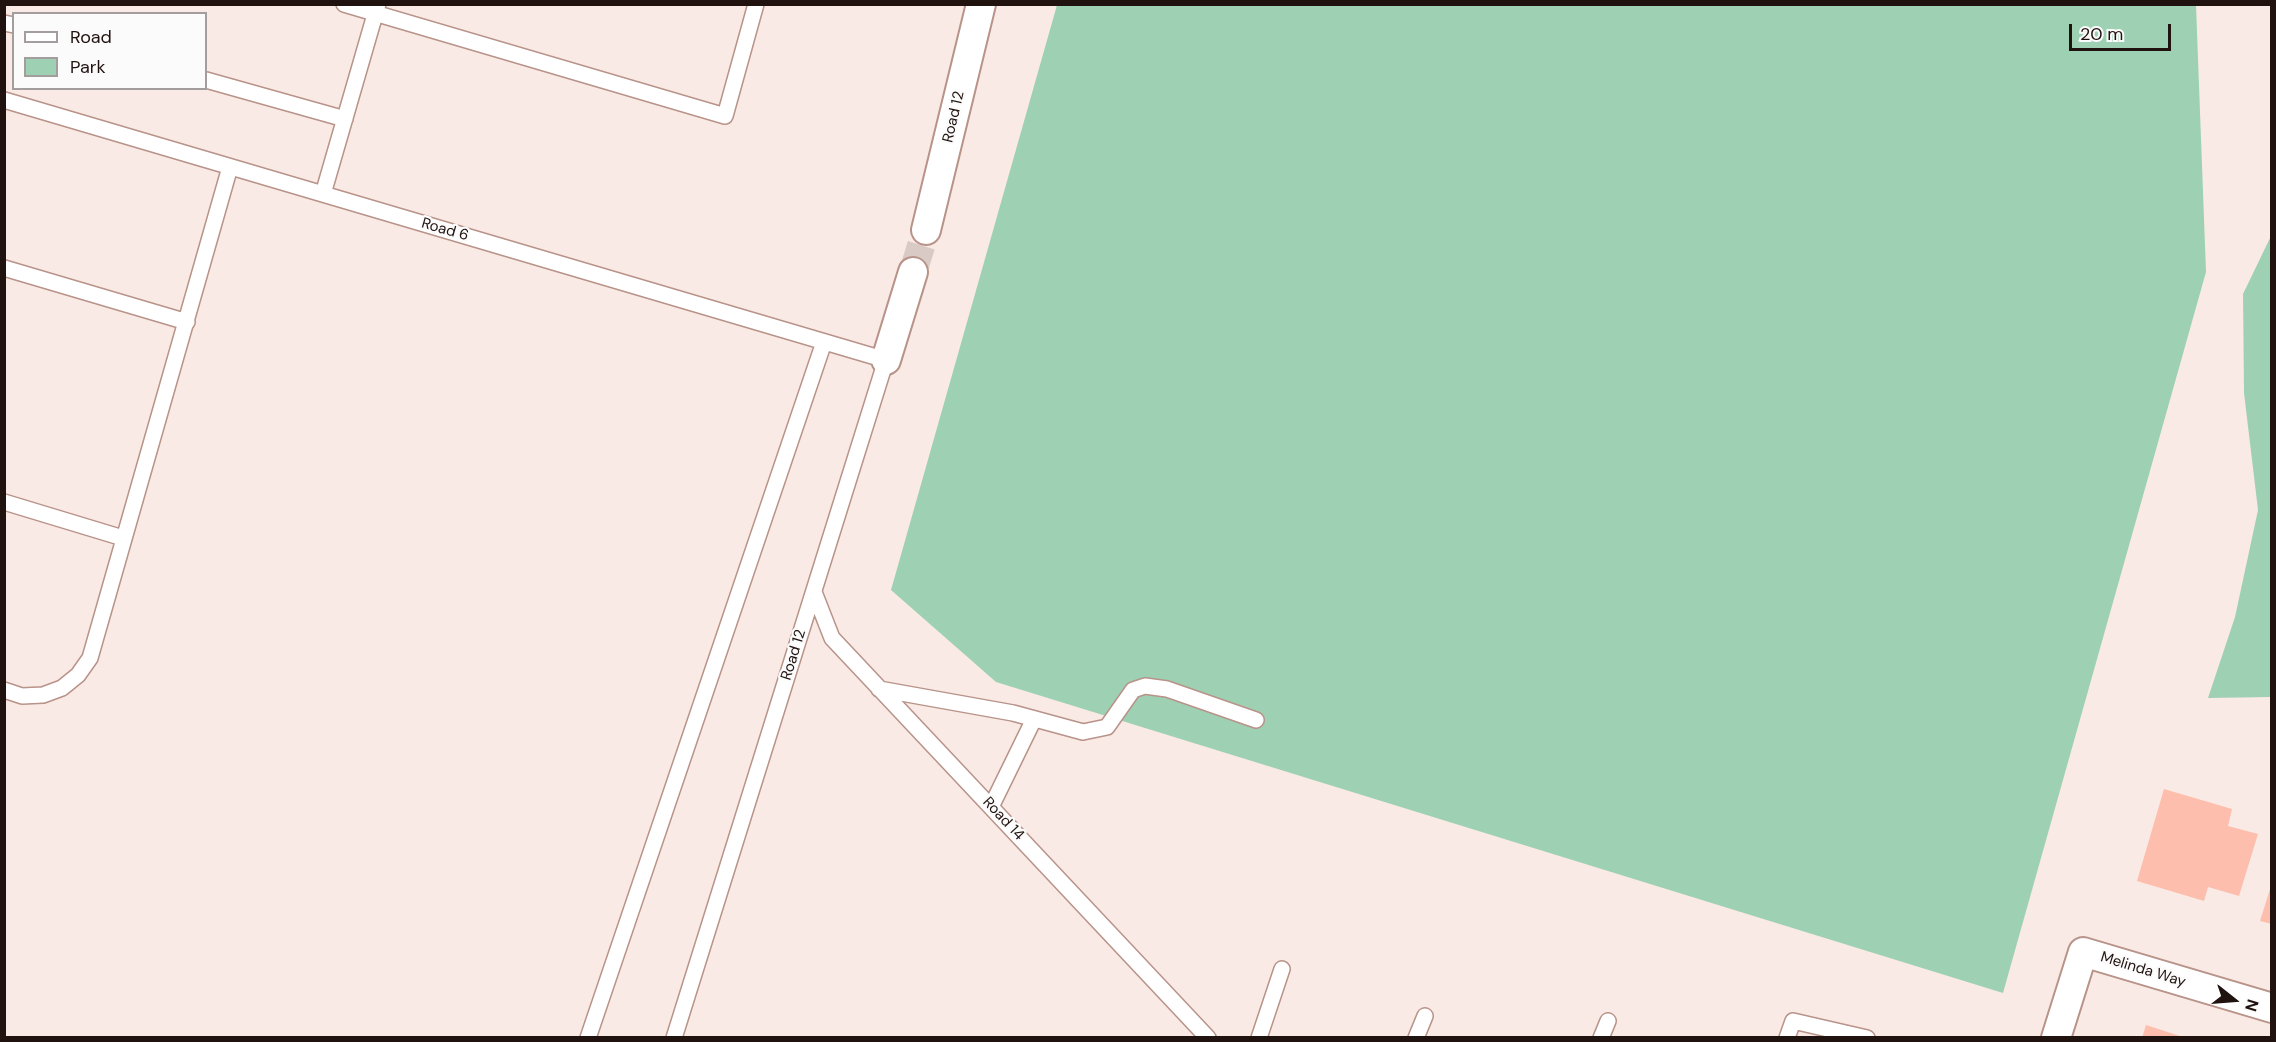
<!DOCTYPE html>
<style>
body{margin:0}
#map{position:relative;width:2276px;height:1042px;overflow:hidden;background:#faeae5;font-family:"DM Sans",sans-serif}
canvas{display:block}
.frame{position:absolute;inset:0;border:6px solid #20120f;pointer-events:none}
.legend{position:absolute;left:12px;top:12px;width:195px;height:78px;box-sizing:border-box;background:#fbfbfb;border:2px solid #a39e9d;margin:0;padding:8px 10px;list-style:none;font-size:18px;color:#20120f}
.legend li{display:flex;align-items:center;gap:12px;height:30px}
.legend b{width:30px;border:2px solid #a39e9d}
.north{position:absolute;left:2204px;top:970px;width:60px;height:60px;-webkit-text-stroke:4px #fbfbfb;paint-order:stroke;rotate:107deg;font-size:16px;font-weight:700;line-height:24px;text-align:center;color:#20120f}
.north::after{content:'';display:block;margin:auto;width:21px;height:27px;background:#20120f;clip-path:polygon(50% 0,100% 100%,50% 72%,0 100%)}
.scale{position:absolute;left:2069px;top:24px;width:102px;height:27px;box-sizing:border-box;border:3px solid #20120f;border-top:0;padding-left:8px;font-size:18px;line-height:21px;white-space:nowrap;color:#20120f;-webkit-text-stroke:4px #fbfbfb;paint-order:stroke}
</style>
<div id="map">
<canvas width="2276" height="1042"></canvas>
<div class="frame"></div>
<ul class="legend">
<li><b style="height:8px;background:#fff"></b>Road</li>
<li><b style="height:16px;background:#9ed1b4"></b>Park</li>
</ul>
<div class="north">N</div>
<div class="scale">20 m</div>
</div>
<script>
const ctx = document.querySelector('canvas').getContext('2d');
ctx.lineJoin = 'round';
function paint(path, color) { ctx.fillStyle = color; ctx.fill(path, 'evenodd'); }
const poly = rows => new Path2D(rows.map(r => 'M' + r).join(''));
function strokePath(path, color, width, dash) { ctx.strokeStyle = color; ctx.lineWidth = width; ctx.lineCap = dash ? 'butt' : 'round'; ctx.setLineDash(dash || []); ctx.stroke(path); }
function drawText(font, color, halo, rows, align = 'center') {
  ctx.font = font + ' "DM Sans",sans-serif'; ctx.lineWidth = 4.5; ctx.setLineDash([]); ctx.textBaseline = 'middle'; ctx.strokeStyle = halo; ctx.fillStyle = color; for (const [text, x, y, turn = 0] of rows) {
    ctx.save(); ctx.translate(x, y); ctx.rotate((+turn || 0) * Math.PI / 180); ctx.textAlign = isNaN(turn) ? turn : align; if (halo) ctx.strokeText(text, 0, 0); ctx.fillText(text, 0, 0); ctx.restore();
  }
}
const green = poly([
 [1057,5,2196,5,2206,272,2003,993,996,682,891,590],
 [2271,236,2271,697,2208,698,2235,617,2258,510,2244,393,2243,294]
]);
const building = poly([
 [2164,789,2232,809,2228,826,2258,834,2239,896,2208,887,2204,901,2137,881],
 [2271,886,2272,886,2272,924,2260,921],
 [2146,1025,2183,1037,2183,1038,2142,1038]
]);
const minorTunnel = poly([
 [913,272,926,230]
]);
const service = poly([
 [344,4,725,116,756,4],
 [4,23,14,25],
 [206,80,345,119],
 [4,100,886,360,674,1038],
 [323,194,378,4],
 [4,268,187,322],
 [4,502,123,538],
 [814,592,832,638,1208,1038],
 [879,689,1013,713,1083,732,1107,727,1133,690,1145,686,1167,689,1256,720],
 [4,690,22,696,43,695,62,688,78,675,90,658,230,167],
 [991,807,1034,719],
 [588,1038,824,342],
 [1259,1038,1282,969],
 [1416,1038,1425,1016],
 [1601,1038,1608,1021],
 [1787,1038,1793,1021,1867,1038]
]);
const minor = poly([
 [926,230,981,4],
 [886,360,913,272],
 [2056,1038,2083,952,2272,1008]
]);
const streetNames = [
 ["Road 12",954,117,-77],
 ["Road 6",445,230,16],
 ["Road 12",794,655,-73],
 ["Road 14",1003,819,47],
 ["Melinda Way",2143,970,17]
];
paint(green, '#9ed1b4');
paint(building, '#fdbead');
strokePath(minorTunnel, '#d9cac5', 28, [28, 14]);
strokePath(service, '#b89389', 18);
strokePath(minor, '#b89389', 32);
strokePath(service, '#fff', 15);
strokePath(minor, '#fff', 28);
drawText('15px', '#20120f', '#fbfbfb', streetNames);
</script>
